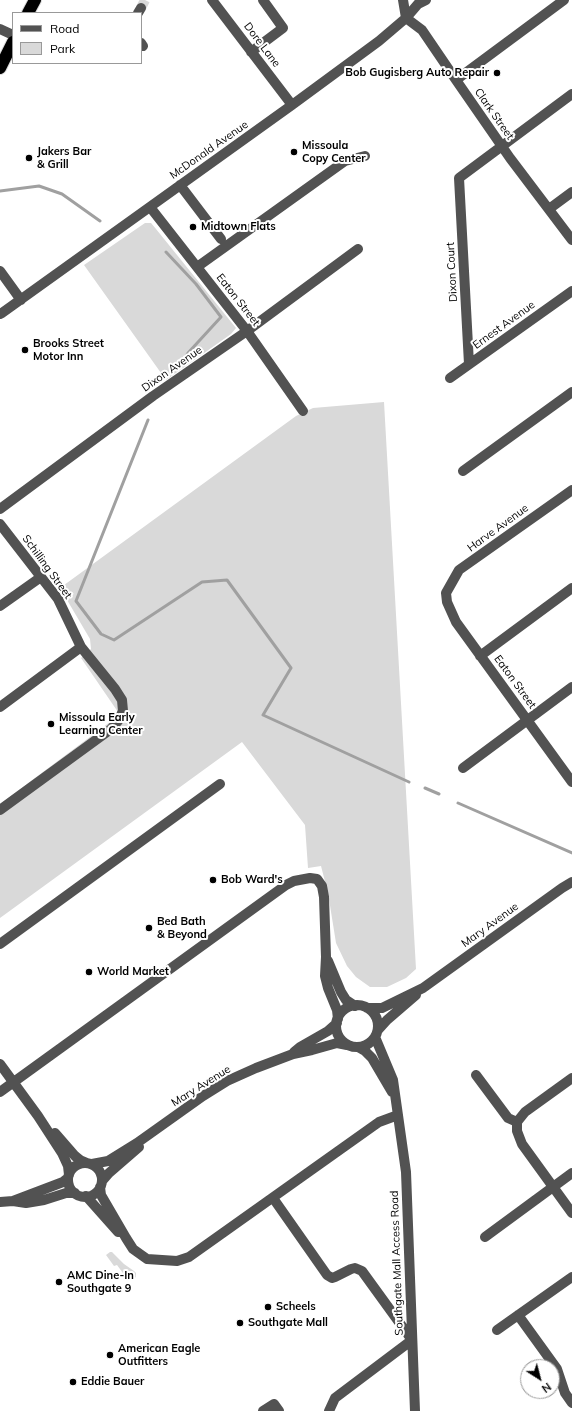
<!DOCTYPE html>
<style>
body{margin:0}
#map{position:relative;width:572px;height:1411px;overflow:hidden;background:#fff;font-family:Mulish,sans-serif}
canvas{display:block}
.legend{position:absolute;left:12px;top:12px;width:130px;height:52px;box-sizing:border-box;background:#fff;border:1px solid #999;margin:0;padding:5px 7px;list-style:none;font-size:12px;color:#000}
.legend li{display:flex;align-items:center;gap:8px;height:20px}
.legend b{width:20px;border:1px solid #999}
.north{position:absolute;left:520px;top:1359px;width:40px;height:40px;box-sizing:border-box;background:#fff;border:1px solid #999;border-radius:50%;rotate:144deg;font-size:11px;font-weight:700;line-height:16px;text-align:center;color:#000}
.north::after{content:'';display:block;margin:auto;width:14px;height:18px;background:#000;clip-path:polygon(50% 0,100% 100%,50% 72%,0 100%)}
</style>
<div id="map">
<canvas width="572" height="1411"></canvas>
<ul class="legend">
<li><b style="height:5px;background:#525252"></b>Road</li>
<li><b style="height:11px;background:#d9d9d9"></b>Park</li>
</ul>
<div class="north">N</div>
</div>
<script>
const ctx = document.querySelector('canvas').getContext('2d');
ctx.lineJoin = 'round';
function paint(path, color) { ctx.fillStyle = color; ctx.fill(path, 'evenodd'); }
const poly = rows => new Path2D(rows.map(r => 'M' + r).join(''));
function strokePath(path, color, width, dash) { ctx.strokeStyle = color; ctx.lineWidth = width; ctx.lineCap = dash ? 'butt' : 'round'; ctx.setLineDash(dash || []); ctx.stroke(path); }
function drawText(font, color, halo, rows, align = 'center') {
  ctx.font = font + ' Mulish,sans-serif'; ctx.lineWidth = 4; ctx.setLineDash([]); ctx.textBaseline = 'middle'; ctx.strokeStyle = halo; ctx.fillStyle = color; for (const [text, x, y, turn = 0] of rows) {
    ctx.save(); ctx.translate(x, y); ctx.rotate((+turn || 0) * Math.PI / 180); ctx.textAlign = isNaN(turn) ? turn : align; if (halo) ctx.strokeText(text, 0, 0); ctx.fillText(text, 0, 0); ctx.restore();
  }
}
const green = poly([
 [145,223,151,223,156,229,236,328,231,334,166,380,84,265],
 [384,402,416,969,406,978,387,987,370,987,356,977,347,966,336,943,328,893,321,866,308,868,305,825,242,742,0,918,0,804,114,719,118,712,81,658,91,649,90,639,60,588,296,416,313,408],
 [110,1252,112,1252,124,1264,134,1271,136,1273,136,1277,130,1281,128,1280,117,1265,114,1266,106,1255]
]);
const stream = poly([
 [0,191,39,186,62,194,100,221],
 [166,252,196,284,221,317,188,353,178,369],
 [148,420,76,601,101,634,114,640,202,582,227,580,291,668,263,715,409,782],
 [425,788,439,794],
 [458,803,572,853]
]);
const minorTunnel = poly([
 [141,8,145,0]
]);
const minor = poly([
 [212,0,292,105],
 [403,0,406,18,422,30,456,80,510,158,572,240],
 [138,13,141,8],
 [0,29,13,35],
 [141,43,143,46],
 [251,52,283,28,263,0],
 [456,80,564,0],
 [180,185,221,239],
 [150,207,247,331,303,411],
 [549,209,572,192],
 [197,267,345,161,365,156],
 [0,271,21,300],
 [0,314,2,313,292,105,379,41,406,18,418,4,426,0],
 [469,364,459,178,572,94],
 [450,378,572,291],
 [463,471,572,392],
 [572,490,459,570,446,593,447,602,456,622,572,782],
 [0,509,153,396,247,331,358,249],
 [0,524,58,599,81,647,115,689,122,700,123,711,118,721,111,729,0,810],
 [0,606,41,577],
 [480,656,572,588],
 [0,707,81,647],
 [463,768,572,687],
 [0,944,220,784],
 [328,961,341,992,346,1000,355,1006],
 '336 1026a21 21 0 1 1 42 0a21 21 0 1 1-42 0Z',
 [367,1008,382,1008,423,988,562,888,572,882],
 [378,1030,387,1020,416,995],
 [375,1037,393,1080,406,1172,415,1411],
 [358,1047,365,1051,372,1058,392,1092],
 [294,1052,300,1047,328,1031,337,1023],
 [0,1064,38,1116,62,1153,68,1166,69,1175],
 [476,1075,508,1118,517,1122],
 [572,1078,525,1112,517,1122,517,1131,522,1144,572,1213],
 [0,1092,286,885,294,881,310,878,317,879,322,886,324,897,326,957,325,976,328,988,337,1010,338,1019],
 [55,1133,75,1156,80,1160,87,1163],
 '68 1180a17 17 0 1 1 34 0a17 17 0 1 1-34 0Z',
 [92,1164,108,1161,137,1143,203,1096,227,1081,256,1068,293,1054,312,1050,337,1043,347,1045],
 [102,1181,109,1173,139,1147],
 [100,1187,101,1195,126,1238,133,1249,147,1259,177,1261,189,1257,379,1122,398,1115],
 [86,1196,118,1232],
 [273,1198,327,1275,332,1278,335,1277,351,1269,355,1268,362,1271,412,1340,335,1398,329,1411],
 [13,1201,63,1182,68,1178],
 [0,1202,13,1201,26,1203,44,1200,66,1193,75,1193],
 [485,1237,572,1173],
 [518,1315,557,1369,565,1393,572,1403],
 [497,1330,572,1277],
 [263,1411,274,1404,279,1411]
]);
const highway = poly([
 [28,13,35,0],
 [0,68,13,42]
]);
const markers = [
 [497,73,4,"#000"],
 [294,152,4,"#000"],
 [29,158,4,"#000"],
 [193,227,4,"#000"],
 [25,350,4,"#000"],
 [51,724,4,"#000"],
 [213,880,4,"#000"],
 [149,928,4,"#000"],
 [89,972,4,"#000"],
 [59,1282,4,"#000"],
 [268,1307,4,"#000"],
 [240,1323,4,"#000"],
 [110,1355,4,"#000"],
 [73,1382,4,"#000"]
];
const streetNames = [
 ["Dore Lane",262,45,53],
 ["Clark Street",494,114,55],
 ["McDonald Avenue",209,150,-35],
 ["Dixon Court",452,272,-93],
 ["Eaton Street",238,300,52],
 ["Ernest Avenue",504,325,-36],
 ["Dixon Avenue",172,369,-35],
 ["Harve Avenue",498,528,-36],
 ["Schilling Street",47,567,54],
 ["Eaton Street",515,682,54],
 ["Mary Avenue",490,925,-36],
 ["Mary Avenue",201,1086,-32],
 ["Southgate Mall Access Road",397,1263,-92]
];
const poiNames = [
 ["Bob Gugisberg Auto Repair",489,73,"right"],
 ["Missoula",302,146],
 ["Copy Center",302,159],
 ["Jakers Bar",37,152],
 ["& Grill",37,165],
 ["Midtown Flats",201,227],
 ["Brooks Street",33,344],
 ["Motor Inn",33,357],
 ["Missoula Early",59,718],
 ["Learning Center",59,731],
 ["Bob Ward's",221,880],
 ["Bed Bath",157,922],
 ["& Beyond",157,935],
 ["World Market",97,972],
 ["AMC Dine-In",67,1276],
 ["Southgate 9",67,1289],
 ["Scheels",276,1307],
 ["Southgate Mall",248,1323],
 ["American Eagle",118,1349],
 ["Outfitters",118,1362],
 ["Eddie Bauer",81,1382]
];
paint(green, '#d9d9d9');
strokePath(stream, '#a0a0a0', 3);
strokePath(minorTunnel, '#d9d9d9', 10, [10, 5]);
strokePath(highway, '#dbdbdb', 14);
strokePath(minor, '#525252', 10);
strokePath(highway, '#000', 12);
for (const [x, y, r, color] of markers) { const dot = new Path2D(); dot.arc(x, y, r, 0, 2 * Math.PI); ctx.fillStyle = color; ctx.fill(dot); strokePath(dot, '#fff', 1.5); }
drawText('11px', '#000', '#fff', streetNames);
drawText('bold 11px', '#000', '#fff', poiNames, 'left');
</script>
